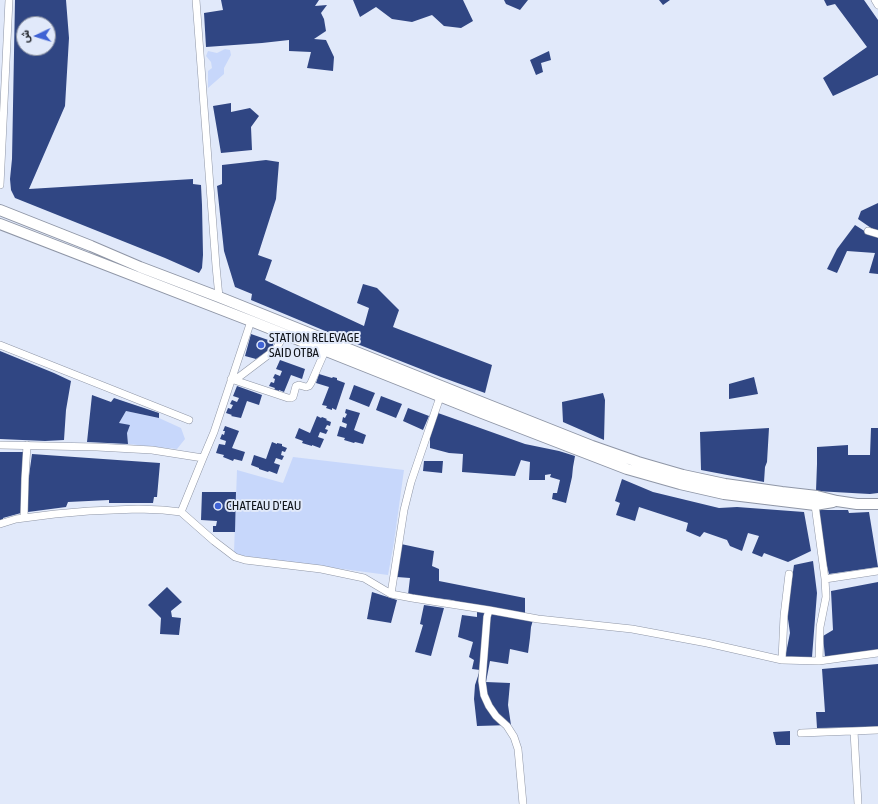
<!DOCTYPE html>
<meta charset="utf-8">
<style>
body{margin:0}
#map{position:relative;width:878px;height:804px;overflow:hidden;background:#e1e9fa;font-family:"Asap Condensed",Vazirmatn,sans-serif}
canvas{display:block}
.north{position:absolute;left:16px;top:16px;width:40px;height:40px;box-sizing:border-box;background:#e1e9fa;border:1px solid #8d93a0;border-radius:50%;rotate:266deg;font-size:11px;font-weight:700;line-height:16px;text-align:center;color:#101319}
.north::after{content:'';display:block;margin:auto;width:14px;height:18px;background:#3f62d4;clip-path:polygon(50% 0,100% 100%,50% 72%,0 100%)}
</style>
<div id="map">
<canvas width="878" height="804"></canvas>
<div class="north">ش</div>
</div>
<script>
const ctx = document.querySelector('canvas').getContext('2d');
ctx.lineJoin = 'round';
function paint(path, color) { ctx.fillStyle = color; ctx.fill(path, 'evenodd'); }
const poly = rows => new Path2D(rows.map(r => 'M' + r).join(''));
function strokePath(path, color, width, dash) { ctx.strokeStyle = color; ctx.lineWidth = width; ctx.lineCap = dash ? 'butt' : 'round'; ctx.setLineDash(dash || []); ctx.stroke(path); }
function drawText(font, color, halo, rows, align = 'center') {
  ctx.font = font + ' "Asap Condensed",sans-serif'; ctx.lineWidth = 4; ctx.setLineDash([]); ctx.textBaseline = 'middle'; ctx.strokeStyle = halo; ctx.fillStyle = color; for (const [text, x, y, turn = 0] of rows) {
    ctx.save(); ctx.translate(x, y); ctx.rotate((+turn || 0) * Math.PI / 180); ctx.textAlign = isNaN(turn) ? turn : align; if (halo) ctx.strokeText(text, 0, 0); ctx.fillText(text, 0, 0); ctx.restore();
  }
}
const green = poly([
 [225,49,230,50,231,55,224,68,224,74,208,88,208,71,212,68,211,62,206,56,208,51,217,53],
 [126,411,159,418,181,428,185,439,177,449,128,444,127,433,119,423],
 [293,457,404,470,394,542,388,575,237,555,234,552,237,470,283,483]
]);
const building = poly([
 [15,0,66,0,69,38,65,106,29,189,193,179,193,184,201,185,202,205,203,255,202,268,199,273,165,258,15,198,11,190,10,179,12,159],
 [24,24,48,24,48,48,24,48],
 [221,0,319,0,315,6,327,5,321,13,324,19,326,31,314,39,326,40,334,57,333,71,307,68,311,52,289,51,289,40,262,43,206,47,204,13,223,10],
 [353,0,463,0,473,21,461,28,444,26,432,15,412,22,392,19,376,7,360,17],
 [504,0,528,0,520,10,506,4],
 [659,0,670,0,663,5],
 [824,0,864,0,878,20,878,75,833,96,823,78,867,47,835,4,827,6],
 [549,51,551,60,541,63,543,72,536,75,530,60],
 [231,103,231,112,250,108,259,116,251,127,252,150,221,153,213,106],
 [266,160,279,162,276,199,258,255,272,260,265,280,364,326,369,308,357,303,363,284,377,288,399,310,393,327,492,365,485,393,441,377,342,338,263,305,251,300,252,294,235,287,224,251,217,186,222,184,222,165],
 [878,203,878,231,874,230,858,219,861,211],
 [855,225,866,232,878,237,878,274,869,273,875,253,847,251,837,273,827,269,837,249],
 [251,334,274,342,272,348,256,359,245,356],
 [0,351,54,373,71,381,66,410,64,440,45,441,0,439],
 [280,360,305,369,302,379,291,375,284,392,279,390,279,391,274,390,275,388,269,386,271,382,274,383,275,379,273,378,275,374,280,376,282,371,276,369],
 [319,374,332,378,333,377,337,378,337,380,345,383,336,410,332,408,332,410,326,408,327,406,322,405,329,387,316,383],
 [754,377,758,394,729,399,729,384],
 [354,385,375,393,369,407,349,399],
 [237,386,262,395,259,405,247,401,241,418,231,416,232,415,226,413,228,408,231,409,233,405,230,404,232,400,237,402,239,398,233,396],
 [603,393,605,400,604,440,563,422,562,402],
 [92,395,111,402,114,398,159,413,159,418,126,411,119,423,130,425,127,433,128,444,87,442],
 [381,396,402,404,396,418,376,410],
 [408,408,429,416,423,430,403,421],
 [346,409,360,413,354,430,366,435,363,444,355,442,354,443,344,440,345,438,337,436,340,426,346,428,347,424,342,422,343,417,345,418,347,414,345,413],
 [438,413,525,444,559,451,575,456,573,467,572,477,566,503,552,499,553,493,557,493,560,480,550,477,551,474,545,475,545,480,529,480,530,462,521,460,515,476,462,472,463,454,449,453,430,448,430,434,435,418],
 [317,416,321,418,322,417,327,419,326,420,331,422,330,426,327,425,325,429,328,430,326,434,320,432,318,437,324,439,320,448,312,445,312,446,302,443,303,441,295,438,299,428,310,433],
 [225,426,239,431,232,448,245,452,242,461,234,459,233,461,223,457,224,455,216,453,219,444,225,445,226,441,220,439,222,434,224,435,225,431,223,431],
 [769,428,767,462,765,467,764,482,701,470,700,432],
 [871,428,878,428,878,493,870,494,816,491,817,464,817,447,848,445,848,455,870,455],
 [272,442,277,444,277,443,282,444,282,446,287,448,285,452,282,451,281,455,284,456,282,460,276,458,274,463,280,465,277,474,269,471,268,472,259,469,259,468,251,465,254,455,266,459],
 [0,452,24,452,21,513,3,518,3,520,0,521],
 [32,454,160,463,157,497,154,497,153,503,109,503,109,500,68,502,66,507,28,512,27,490],
 [424,461,443,461,442,473,423,471],
 [622,479,653,492,719,508,737,507,804,512,811,551,788,562,764,553,762,557,752,553,759,536,748,533,742,551,730,546,727,540,704,532,700,537,686,531,688,523,639,507,635,521,616,515,620,503,615,501],
 [202,492,236,492,235,532,213,532,213,526,216,526,217,521,201,520],
 [817,510,848,510,849,513,869,512,878,567,829,574,822,546,824,544],
 [401,544,434,551,432,566,439,569,439,581,525,598,525,614,465,604,452,600,408,595,410,578,397,577],
 [813,561,817,593,812,657,785,658,790,633,787,612,794,565],
 [878,582,878,651,825,657,823,636,833,630,831,591],
 [167,587,182,602,171,611,172,617,181,618,179,635,160,634,161,618,148,605],
 [372,592,397,600,391,623,367,619],
 [424,605,444,608,431,656,415,652,423,625,420,624],
 [477,610,533,620,531,627,530,638,528,653,510,649,508,664,490,661,486,682,510,683,508,705,511,725,477,726,474,699,475,685,480,670,472,669,474,660,469,657,473,642,458,637,462,615,477,617],
 [878,664,878,727,817,728,816,712,825,712,822,669],
 [790,731,790,745,776,745,773,732]
]);
const minor = poly([
 [196,0,216,266,219,297],
 [875,0,878,5],
 [0,185,9,0],
 [868,231,878,234],
 [0,345,189,420],
 [231,379,288,398,291,398,293,397,296,386,299,385,306,387,309,386,311,383,325,351],
 [235,380,276,349,280,342,283,334],
 [0,445,97,447,152,450,203,458,214,432,251,321],
 [815,505,825,579,878,571],
 [181,512,214,541,235,557,245,560,321,569,364,578,391,594,412,598,489,610,538,619,632,629,707,643,782,660,819,661,878,653],
 [24,518,25,479,27,445],
 [0,524,16,519,55,514,89,511,138,509,163,510,181,512,203,458],
 [391,594,404,510,411,482,440,397],
 [489,610,487,617,483,668,482,681,484,695,489,706,496,716,507,726,514,737,518,749,523,804],
 [782,660,784,616,789,574],
 [819,661,820,627,826,597,825,579],
 [854,731,858,804],
 [801,733,878,730]
]);
const secondary = poly([
 [0,210,91,246,140,267,219,297,476,400,592,446,638,462,683,475,725,484,782,492,817,496,837,501,857,504,878,504],
 [0,224,251,321,482,413,627,469,680,484,724,494,815,505,833,502]
]);
const markers = [
 [261,345,4,"#3f62d4"],
 [218,506,4,"#3f62d4"]
];
const poiNames = [
 ["STATION RELEVAGE",269,338],
 ["SAID OTBA",269,353],
 ["CHATEAU D'EAU",226,506]
];
paint(green, '#c7d7fb');
paint(building, '#304683');
strokePath(minor, '#8f96a6', 8);
strokePath(secondary, '#8f96a6', 12);
strokePath(minor, '#fff', 7);
strokePath(secondary, '#fff', 10);
for (const [x, y, r, color] of markers) { const dot = new Path2D(); dot.arc(x, y, r, 0, 2 * Math.PI); ctx.fillStyle = color; ctx.fill(dot); strokePath(dot, '#e1e9fa', 1.5); }
drawText('13px', '#101319', '#e1e9fa', poiNames, 'left');
</script>
